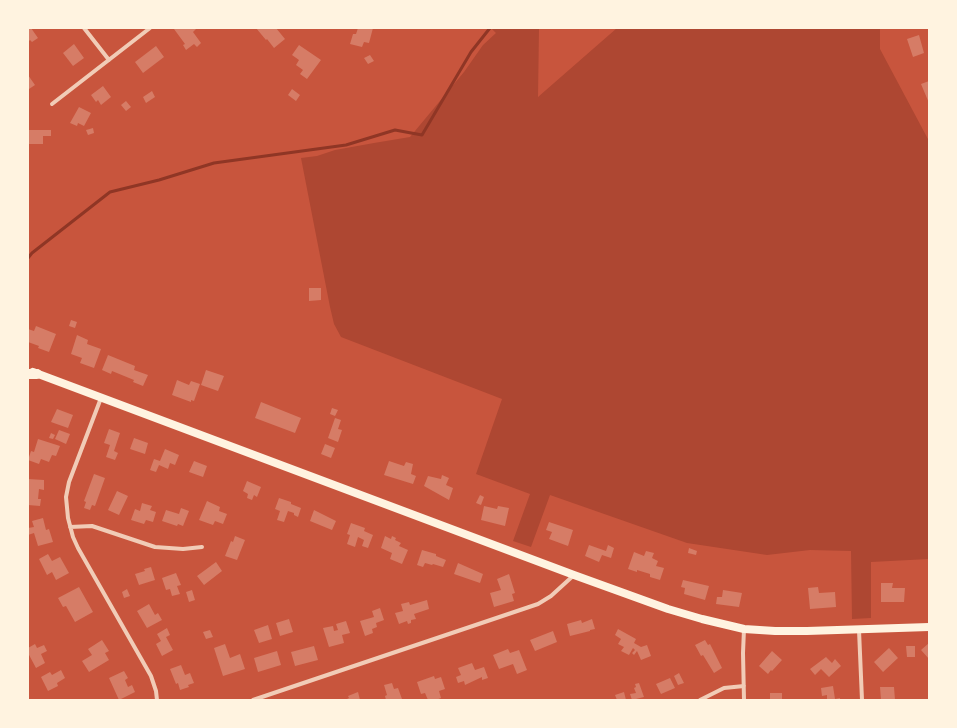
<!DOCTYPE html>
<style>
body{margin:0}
#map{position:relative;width:957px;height:728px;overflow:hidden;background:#c8553d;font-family:"Varela Round",sans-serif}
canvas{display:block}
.frame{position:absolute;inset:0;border:29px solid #fff3e0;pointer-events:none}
</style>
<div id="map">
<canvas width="957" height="728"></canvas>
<div class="frame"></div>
</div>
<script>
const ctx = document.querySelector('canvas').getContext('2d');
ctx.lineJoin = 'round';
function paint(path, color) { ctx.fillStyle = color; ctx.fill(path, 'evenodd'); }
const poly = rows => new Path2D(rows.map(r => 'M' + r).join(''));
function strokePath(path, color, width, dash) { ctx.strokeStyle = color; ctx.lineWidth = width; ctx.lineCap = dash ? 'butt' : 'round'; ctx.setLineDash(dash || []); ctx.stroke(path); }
const green = poly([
 [491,28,539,28,538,97,617,28,880,28,880,49,929,141,929,559,871,562,871,618,852,619,851,551,810,550,767,555,687,543,550,495,531,547,513,541,530,494,476,474,502,399,341,337,334,324,330,307,301,158,317,156,335,150,374,143,410,137,464,72,483,45,496,33]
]);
const stream = poly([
 [28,258,32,253,110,192,159,180,214,163,346,145,395,130,422,135,471,52,490,28]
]);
const building = poly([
 [28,28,31,28,38,38,32,42,30,40,28,42],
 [176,28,197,28,193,32,201,43,197,47,194,44,186,50,183,45,185,44,174,29],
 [256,28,276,28,285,39,274,48,267,39,266,40],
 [358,28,373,28,369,43,364,42,362,47,350,44,353,34,356,34],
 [919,35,924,53,913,57,907,39],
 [74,44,84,58,73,66,63,53],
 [299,45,321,60,307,79,300,74,303,70,296,65,299,60,292,55],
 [156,46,164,57,143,73,135,62],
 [370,55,374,61,368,64,364,58],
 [28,75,35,85,29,89,28,87],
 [929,81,929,103,921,84],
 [103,86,111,97,101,105,98,100,96,102,91,95],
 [292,89,300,95,296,101,288,95],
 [152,91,155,97,146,103,143,97],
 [126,101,131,107,126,111,121,105],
 [79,107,91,113,84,126,78,123,77,126,70,123],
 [93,128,94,133,88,135,86,130],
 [29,130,51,130,51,136,43,136,43,144,28,144],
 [309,288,321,288,321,300,309,301],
 [71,320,77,322,75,328,69,326],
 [36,326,56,334,49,352,38,348,39,346,28,342,28,329,34,331],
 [77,335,88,340,87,344,101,349,94,368,80,363,82,358,71,354],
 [108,355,135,366,134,370,148,375,143,386,133,382,134,380,112,371,111,374,102,370],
 [206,370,224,376,218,391,201,385],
 [177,380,189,385,191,381,200,384,194,401,191,400,191,402,172,395],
 [261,402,301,418,295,433,255,418],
 [332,408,338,410,335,416,330,414],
 [57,409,73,415,68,428,51,422],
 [335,418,341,420,338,429,342,430,338,442,328,438],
 [109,429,120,433,114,451,118,453,115,460,106,457,110,445,104,443],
 [59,430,70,434,66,444,55,439],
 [51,433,55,435,53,439,49,438],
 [134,438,148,443,145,454,130,449],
 [38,439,60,446,56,456,52,455,49,462,41,459,39,464,28,460,31,451,34,452],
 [325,444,335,448,331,458,321,454],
 [165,449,179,455,175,465,170,463,168,469,159,465,156,472,150,470,154,459,160,461],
 [194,461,207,466,203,477,189,472],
 [389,461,404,466,406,462,413,464,411,474,416,476,413,484,384,475],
 [94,474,105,478,95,506,92,505,90,510,84,508,86,502,84,501],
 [442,475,449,478,446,485,453,488,449,500,424,486,428,476,441,479],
 [28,479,44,480,44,490,39,489,38,499,41,499,40,506,28,505],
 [247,481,261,487,257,497,254,495,252,500,247,498,248,494,243,491],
 [117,491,128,496,119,515,108,510],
 [480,495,484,497,481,505,476,503],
 [279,498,291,502,291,504,301,508,298,517,294,515,294,513,288,511,284,522,277,520,280,511,275,509],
 [207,501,220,507,219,511,227,514,223,524,215,521,213,525,199,520],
 [142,503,152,506,150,510,156,512,153,522,146,520,144,524,131,520,135,509,140,511],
 [484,506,497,509,498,506,509,508,505,526,481,520],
 [181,508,189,511,183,526,178,524,177,526,162,521,166,510,179,514],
 [314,510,336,521,332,530,310,521],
 [43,518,46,530,49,529,53,542,38,546,34,533,28,535,28,528,34,527,32,521],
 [549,522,573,530,568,546,549,539,552,532,546,530],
 [351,523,365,528,364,531,373,535,368,548,362,546,364,540,358,537,355,547,347,544,350,535,347,534],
 [235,536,245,540,237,560,225,556,231,541,233,542],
 [385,536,391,539,392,536,396,538,395,540,401,543,399,546,408,550,402,564,390,559,392,553,381,548],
 [589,545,606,551,608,545,614,548,611,558,602,555,599,562,585,556],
 [689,548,697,551,696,555,688,553],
 [422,550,436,554,436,556,446,560,443,567,433,564,432,565,425,563,423,567,417,565],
 [646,551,654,553,652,558,658,561,656,566,664,568,660,580,650,577,650,574,637,570,637,572,628,569,634,552,644,556],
 [48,554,52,561,60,557,69,573,56,580,52,572,47,575,39,559],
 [216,562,222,571,204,585,197,576],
 [458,563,483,574,480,583,454,574],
 [151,567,155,580,139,585,135,574,145,571,144,569],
 [176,573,181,585,177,586,180,594,172,596,170,589,166,590,162,578],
 [509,574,515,593,512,594,514,601,494,607,490,593,501,590,497,579],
 [683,580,709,586,705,600,684,594,685,588,681,587],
 [881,583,893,583,892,588,905,588,904,602,881,602],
 [79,587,93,612,75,622,66,606,63,607,58,598],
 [818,587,819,593,835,592,836,607,810,609,808,588],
 [127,589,130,596,124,598,122,592],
 [192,590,195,600,189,602,186,592],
 [723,590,742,593,739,607,716,604,717,597,722,597],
 [427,600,429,609,414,614,416,619,411,620,411,623,408,624,407,621,399,624,395,613,403,611,401,604,409,602,410,605],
 [149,604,155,615,158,613,162,620,147,628,137,611],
 [380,608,384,620,376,623,377,627,372,629,373,633,365,636,360,621,374,617,372,611],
 [289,619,293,632,280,636,276,623],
 [592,619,595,629,590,630,590,631,570,636,567,624,581,620,582,623],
 [346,621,350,633,342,635,344,643,329,647,323,628,333,626,334,631,338,630,336,624],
 [268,625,272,639,259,643,254,630],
 [167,628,170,635,166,637,173,650,162,656,156,644,161,641,157,634],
 [618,629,636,639,634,643,641,647,647,645,651,656,641,660,637,651,634,655,632,653,635,650,633,648,629,655,621,651,624,647,618,644,621,639,615,635],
 [210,630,213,637,206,639,203,632],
 [553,631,557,642,535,651,530,640],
 [102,640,109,651,105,653,109,660,89,672,82,661,92,655,88,649],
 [705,640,708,645,710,644,722,668,714,673,703,655,701,656,695,645],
 [929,643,929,659,921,650],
 [35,644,37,648,44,645,47,651,41,654,45,663,36,668,28,653,28,648],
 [225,644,230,658,240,654,245,669,223,676,214,648],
 [314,646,318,660,295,666,291,652],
 [906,646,915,646,915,657,907,657],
 [889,648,898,658,883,672,874,662],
 [508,649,510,653,519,650,527,670,517,674,513,664,499,669,493,655],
 [277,651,281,665,258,672,254,658],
 [772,651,782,660,772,671,771,670,768,674,759,666],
 [826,657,832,663,835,659,841,666,829,677,821,669,815,675,810,669],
 [472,663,475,670,484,667,488,678,482,680,482,677,465,685,464,681,458,683,456,677,461,675,458,668],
 [181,665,185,675,190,673,194,683,188,685,189,687,180,690,178,683,176,684,170,669],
 [61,670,65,678,57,683,58,686,48,691,41,677,50,672,52,675],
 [124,671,128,678,125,680,128,687,132,685,135,692,119,700,109,678],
 [679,673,684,683,678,685,674,676],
 [434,676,435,679,441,677,445,689,439,691,441,698,436,700,428,700,425,693,421,694,417,682],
 [670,678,675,688,661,694,656,684],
 [392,683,394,689,398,688,402,699,386,700,385,696,387,695,384,685],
 [639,683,644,697,632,700,630,694,636,693,634,688,636,687,635,684],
 [833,686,835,699,840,698,840,700,827,700,827,695,822,696,821,688],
 [880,687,894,687,895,700,881,700],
 [358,692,360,700,345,700,349,698,348,696],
 [624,692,626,700,617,700,615,695],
 [770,693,782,693,782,700,770,700]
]);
const minor = poly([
 [84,28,109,60],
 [52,104,150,28],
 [101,398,69,482,66,497,68,518,73,537,78,548,151,676,156,691,157,700],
 [70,527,92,526,155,547,183,549,202,547],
 [744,629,743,653,744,700],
 [859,630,862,700],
 [253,700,538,604,551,596,574,575],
 [700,700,724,688,744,686]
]);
const secondary = poly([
 [33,372,574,575,668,609,702,619,744,629,775,631,807,631,929,627]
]);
const primary = poly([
 [28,374,37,374]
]);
paint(green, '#ae4732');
strokePath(stream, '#8f3625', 3);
paint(building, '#d67c66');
strokePath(minor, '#f1ccb7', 4);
strokePath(secondary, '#fff3e0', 8);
strokePath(primary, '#fff3e0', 10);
</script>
